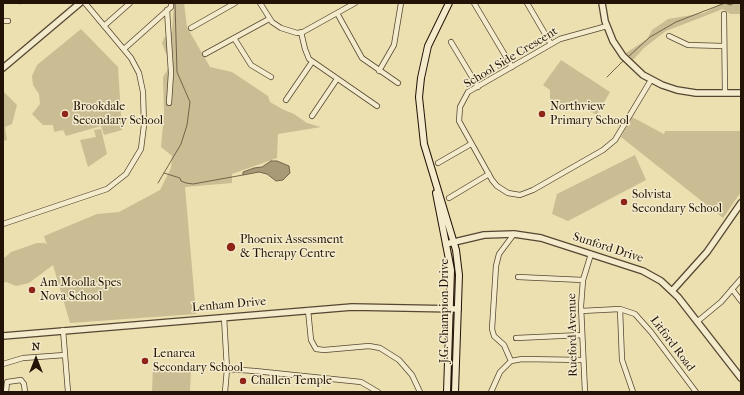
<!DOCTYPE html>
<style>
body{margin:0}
#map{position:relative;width:744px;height:395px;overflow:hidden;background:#ece0b1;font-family:"IM FELL French Canon",serif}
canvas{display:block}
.frame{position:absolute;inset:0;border:4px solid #231306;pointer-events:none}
.north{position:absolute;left:16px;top:339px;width:40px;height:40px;-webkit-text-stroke:3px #f3ebcc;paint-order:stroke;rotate:0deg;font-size:11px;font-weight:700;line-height:16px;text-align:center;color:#231306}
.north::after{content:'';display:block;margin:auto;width:14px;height:18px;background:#231306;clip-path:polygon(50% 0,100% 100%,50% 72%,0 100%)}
</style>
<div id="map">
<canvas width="744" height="395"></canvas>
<div class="frame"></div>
<div class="north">N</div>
</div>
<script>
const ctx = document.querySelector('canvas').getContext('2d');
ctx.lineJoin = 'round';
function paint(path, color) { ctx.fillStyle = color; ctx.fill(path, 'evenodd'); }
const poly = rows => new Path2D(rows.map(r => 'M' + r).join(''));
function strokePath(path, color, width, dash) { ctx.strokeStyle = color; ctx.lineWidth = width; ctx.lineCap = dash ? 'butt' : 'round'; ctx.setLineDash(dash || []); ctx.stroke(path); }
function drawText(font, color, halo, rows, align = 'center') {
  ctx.font = font + ' "IM FELL French Canon",serif'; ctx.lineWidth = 3; ctx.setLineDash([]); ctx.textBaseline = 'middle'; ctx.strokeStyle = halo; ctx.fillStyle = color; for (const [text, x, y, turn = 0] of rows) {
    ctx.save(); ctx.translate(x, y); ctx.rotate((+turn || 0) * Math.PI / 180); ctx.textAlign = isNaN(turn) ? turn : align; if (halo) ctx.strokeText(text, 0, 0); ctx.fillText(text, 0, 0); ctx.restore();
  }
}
const green = poly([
 [174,3,184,3,187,27,210,67,232,72,268,96,270,102,282,109,294,114,307,123,321,127,278,134,277,158,232,174,232,183,185,187,196,314,70,323,53,265,29,283,16,286,6,282,3,283,3,259,11,252,37,243,45,243,47,245,44,236,97,214,119,212,160,190,171,168,172,156,161,147,164,113,163,77,168,69,169,61,162,43,164,38,172,31],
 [722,3,741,3,741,14,730,14,723,9,666,31,644,48,633,60,626,53,647,39,652,30,668,19,704,13],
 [81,29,118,67,122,130,104,135,101,126,66,136,63,130,54,132,53,125,43,125,32,114,40,104,39,94,33,85,32,76,37,65],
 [561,60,610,92,597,115,574,102,550,104,550,90,543,85],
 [4,92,17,105,12,124,5,127,7,140,3,141],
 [632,117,664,134,665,131,741,131,741,192,723,218,621,137],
 [101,129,107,154,88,167,80,140,96,137,94,130],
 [635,155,646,180,568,221,552,214,557,194],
 [153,366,191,367,190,392,152,392]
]);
const water = poly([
 [271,161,277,161,289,166,290,173,283,180,276,181,267,174,259,172,243,175,243,172,254,168,262,167,271,161]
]);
const stream = poly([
 [20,3,20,4],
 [628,57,650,37,676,22,725,3,730,5,735,3],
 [607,77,624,60],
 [164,173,180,178,181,181,186,183,193,184,243,175],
 [158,183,181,144,187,125,190,102,177,72,175,3]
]);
const minor = poly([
 [260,3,272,22,281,28,297,33,303,32,355,3],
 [474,3,512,67],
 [527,3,551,44],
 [167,10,171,73,169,103],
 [337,13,362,58,398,83],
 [724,14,725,93],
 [3,21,8,21],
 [104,26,130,3],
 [607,26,560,39,468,92,460,107,459,121,492,180,497,186,508,193,520,195,533,190,603,150,615,140,651,80],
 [191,28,235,3],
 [301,32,305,49,309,59,377,106],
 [669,36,688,45,724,46],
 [234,38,251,65,271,77],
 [451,42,478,87],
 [124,49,171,7,171,3],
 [205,54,269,19],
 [379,71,394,45,401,3],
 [286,100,312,62],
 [312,116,337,79],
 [438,163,471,144],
 [449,198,489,174],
 [3,224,107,189,126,174,141,149,144,125,143,92,139,73,131,58,85,3],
 [518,277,583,280],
 [732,289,741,301],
 [620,309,622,360,633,392],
 [308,310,311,340,316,349,324,350,369,346,380,348,399,360,412,375,420,392],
 [581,311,620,309,635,314,651,332,696,392],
 [224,317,227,369,225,392],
 [698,321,721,302,741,279],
 [63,330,68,392],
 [516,338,582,335],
 [511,361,504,345,494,336,492,329,496,266,499,254,514,234],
 [3,364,23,358,65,355],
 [227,369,255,371,361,382,378,392],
 [6,392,7,382,21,380,24,384,25,392],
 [491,392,500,372,511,361,522,359,583,360],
 [585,392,581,306,583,280,591,254]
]);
const tertiary = poly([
 [602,3,605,21,613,41,623,56,643,75,662,85,677,90,696,93,741,93],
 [3,68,80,3],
 [446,244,484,235,514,234,541,238,643,271,661,281,678,297,741,378],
 [672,291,707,252,741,203],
 [3,336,352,307,458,309]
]);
const secondary = poly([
 [449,3,428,46,421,78,419,97,424,144,456,250,459,275,455,392],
 [436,193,451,270,447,392]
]);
const markers = [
 [65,114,4,"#8f2418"],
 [542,114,4,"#8f2418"],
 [624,202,4,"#8f2418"],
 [231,247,5,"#8f2418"],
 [32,290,4,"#8f2418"],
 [145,361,4,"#8f2418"],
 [243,381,4,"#8f2418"]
];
const streetNames = [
 ["School Side Crescent",511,58,-31],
 ["Sunford Drive",608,248,18],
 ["Lenham Drive",229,305,-5],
 ["J.G. Champion Drive",445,311,-90],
 ["Rueford Avenue",573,335,-91],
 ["Litford Road",672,344,53]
];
const poiNames = [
 ["Brookdale",73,107],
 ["Secondary School",73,121],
 ["Northview",550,107],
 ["Primary School",550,121],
 ["Solvista",632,195],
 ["Secondary School",632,209],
 ["Phoenix Assessment",240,240],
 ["& Therapy Centre",240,254],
 ["Am Moolla Spes",40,283],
 ["Nova School",40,297],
 ["Lenarea",153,354],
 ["Secondary School",153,368],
 ["Challen Temple",251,381]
];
paint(green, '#cabd94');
paint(water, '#a89a77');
strokePath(water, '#73644a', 1);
strokePath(stream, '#73644a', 1);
strokePath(minor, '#554631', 6);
strokePath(tertiary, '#554631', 8);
strokePath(secondary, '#231306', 8);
strokePath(minor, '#f3ebcc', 4.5);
strokePath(tertiary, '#f3ebcc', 5.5);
strokePath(secondary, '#f3ebcc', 6);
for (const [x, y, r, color] of markers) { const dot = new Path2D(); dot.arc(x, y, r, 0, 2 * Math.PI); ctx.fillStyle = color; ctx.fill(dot); strokePath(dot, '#f3ebcc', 1.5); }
drawText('12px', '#231306', '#f3ebcc', streetNames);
drawText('12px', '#231306', '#f3ebcc', poiNames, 'left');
</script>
